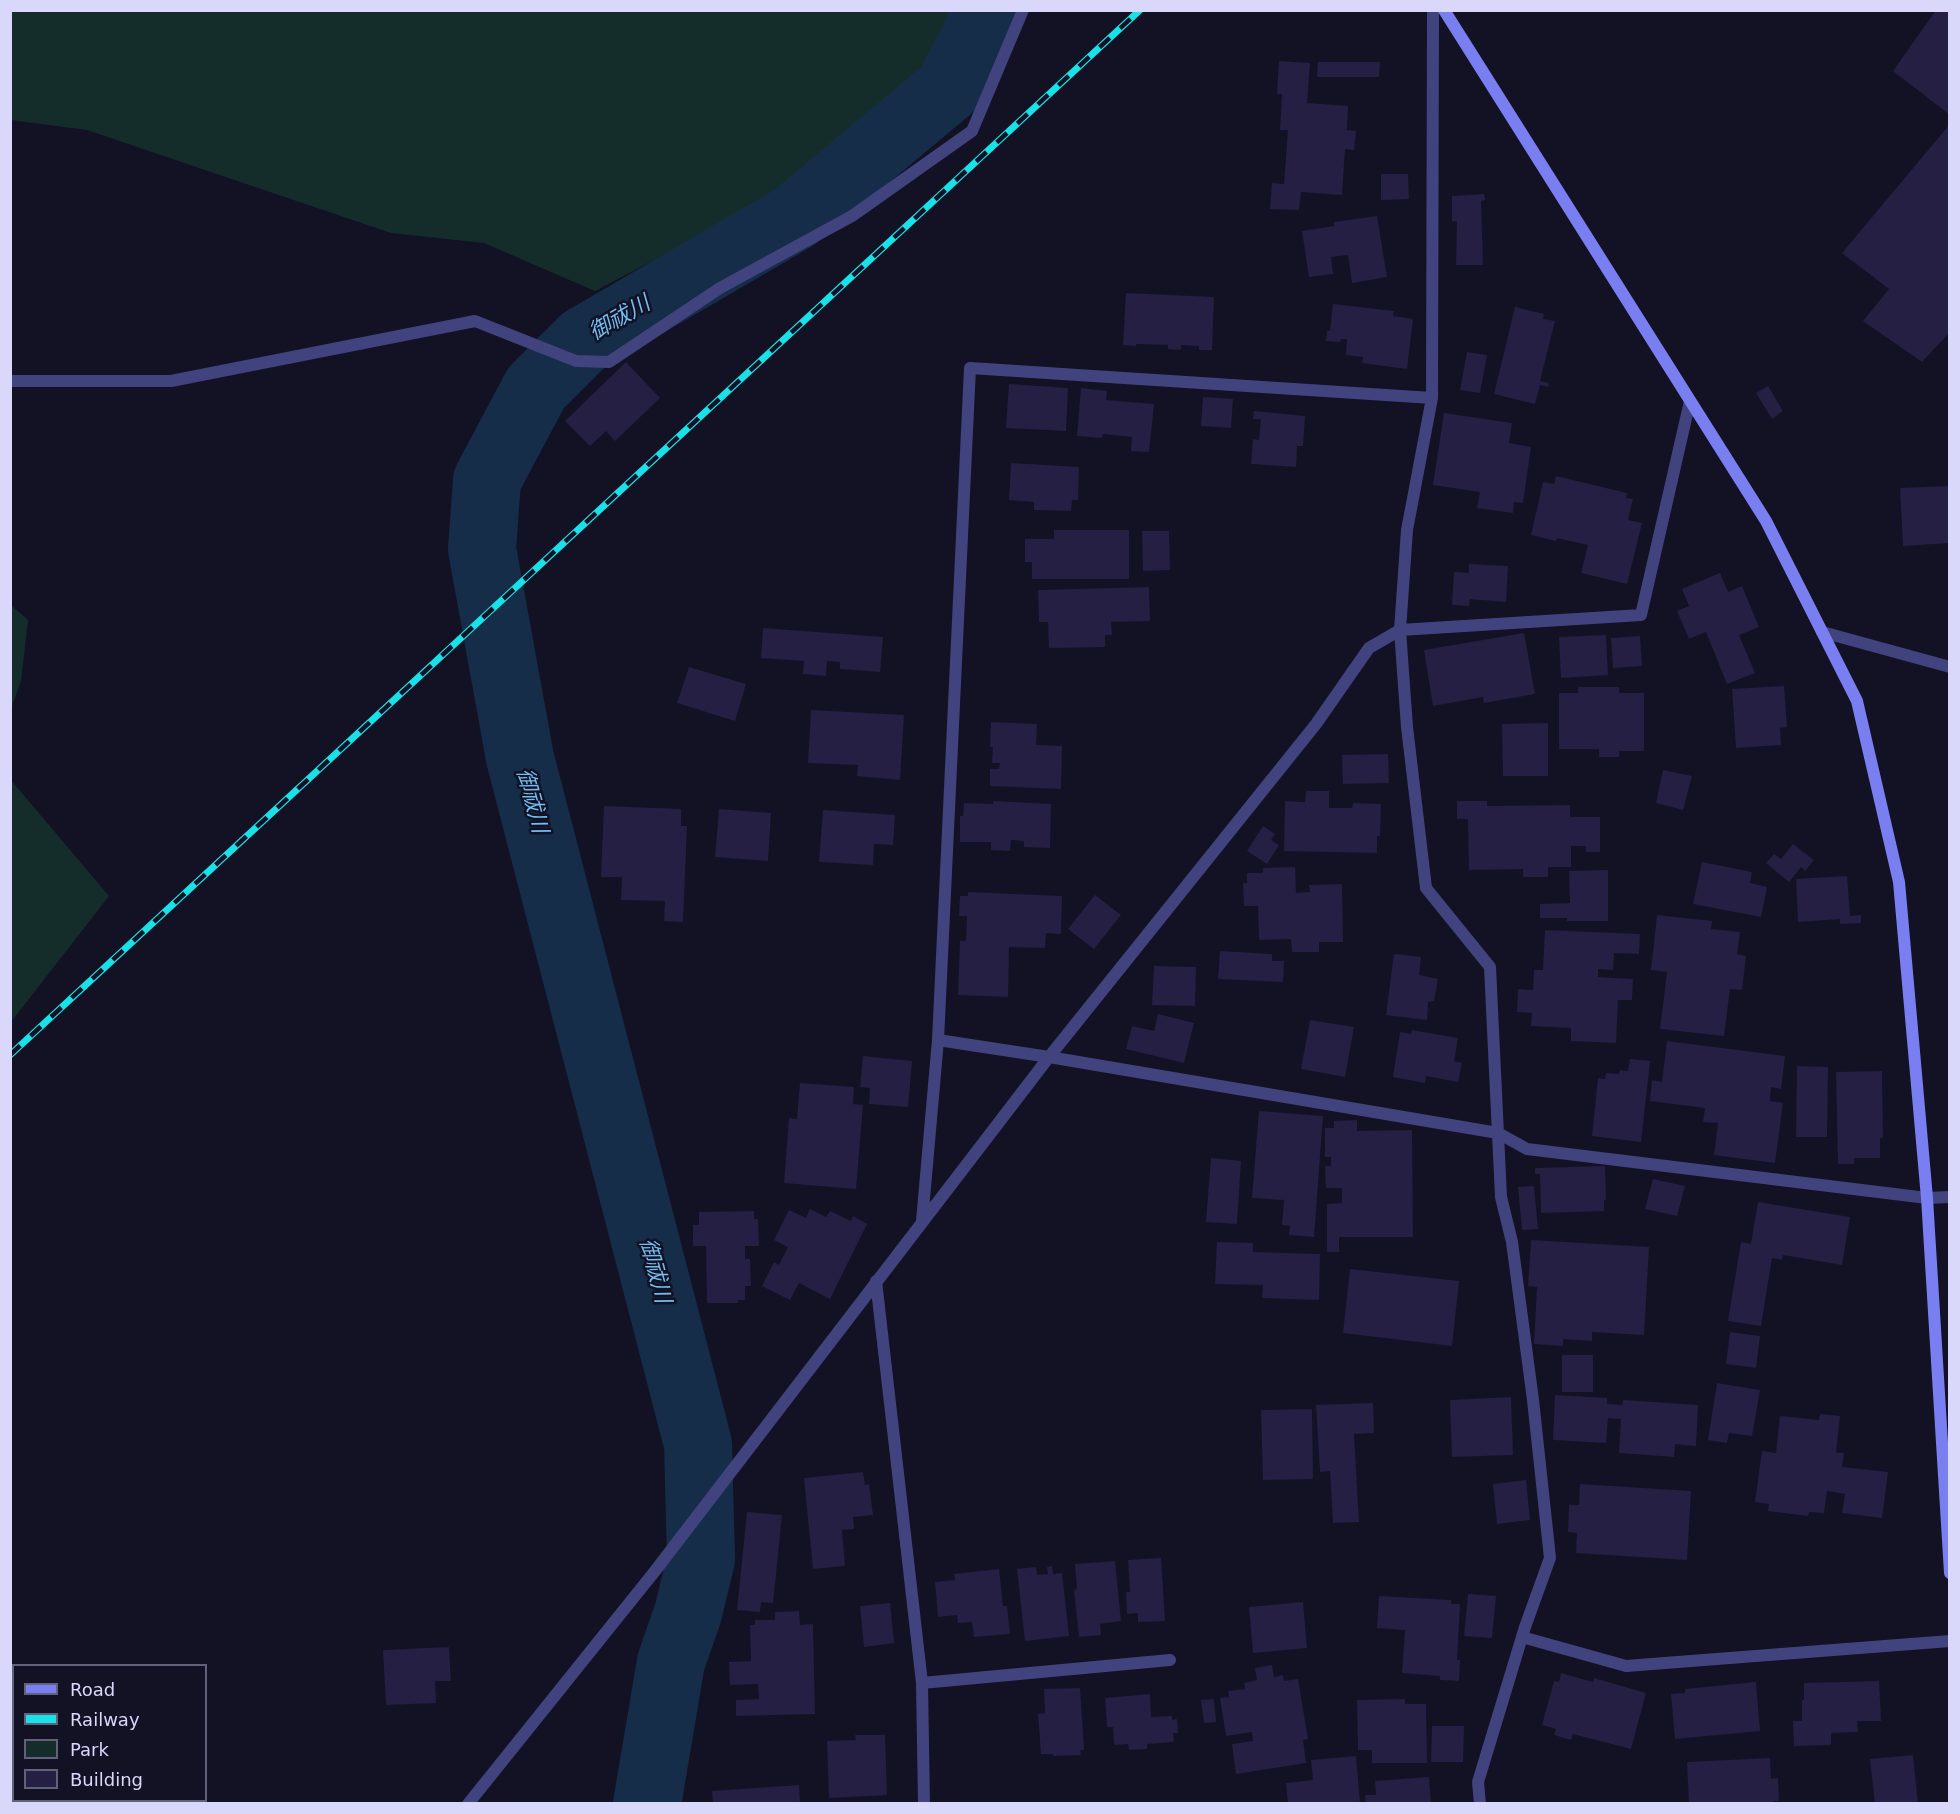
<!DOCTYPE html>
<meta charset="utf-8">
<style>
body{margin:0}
#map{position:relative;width:1960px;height:1814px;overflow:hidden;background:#131124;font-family:"DejaVu Sans",sans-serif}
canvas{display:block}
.frame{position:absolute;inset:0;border:12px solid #d9d8fb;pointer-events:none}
.legend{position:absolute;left:12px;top:1664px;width:195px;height:138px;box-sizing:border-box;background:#131124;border:2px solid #62617a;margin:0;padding:8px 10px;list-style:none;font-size:18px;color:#d9d8fb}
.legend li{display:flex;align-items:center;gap:12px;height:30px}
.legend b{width:30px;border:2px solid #62617a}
</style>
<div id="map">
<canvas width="1960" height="1814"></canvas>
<div class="frame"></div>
<ul class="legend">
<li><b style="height:8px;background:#797ff1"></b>Road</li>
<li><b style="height:8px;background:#18e1e7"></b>Railway</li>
<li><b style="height:16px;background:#152d2a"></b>Park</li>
<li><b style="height:16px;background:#241f43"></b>Building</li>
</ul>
</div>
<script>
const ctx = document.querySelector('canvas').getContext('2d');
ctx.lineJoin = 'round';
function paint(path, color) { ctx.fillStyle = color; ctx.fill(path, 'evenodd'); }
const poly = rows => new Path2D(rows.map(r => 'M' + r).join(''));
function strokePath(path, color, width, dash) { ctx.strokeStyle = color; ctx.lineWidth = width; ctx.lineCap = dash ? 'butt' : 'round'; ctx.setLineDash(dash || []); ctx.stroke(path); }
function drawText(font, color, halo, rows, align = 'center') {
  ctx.font = font + ' "DejaVu Sans","Noto Sans JP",sans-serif'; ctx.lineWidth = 5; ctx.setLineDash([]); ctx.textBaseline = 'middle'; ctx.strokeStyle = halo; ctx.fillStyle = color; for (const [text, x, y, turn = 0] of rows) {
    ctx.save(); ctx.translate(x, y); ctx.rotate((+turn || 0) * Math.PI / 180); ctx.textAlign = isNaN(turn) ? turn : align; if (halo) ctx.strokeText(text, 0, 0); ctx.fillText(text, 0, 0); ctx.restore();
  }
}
const green = poly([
 [11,10,965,10,965,11,923,82,812,177,595,291,484,243,391,233,87,130,11,120],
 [11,605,28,620,21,681,11,709],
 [10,779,109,896,11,1022,10,1022]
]);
const river = poly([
 [647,1804,671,1662,688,1613,701,1559,698,1444,520,758,482,549,487,480,536,388,584,340,795,217,948,89,989,10]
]);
const building = poly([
 [1936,10,1950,10,1950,115,1893,71],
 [1279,61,1310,63,1307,103,1348,106,1347,130,1356,131,1354,150,1345,149,1342,195,1301,192,1299,210,1270,209,1272,183,1284,184,1288,130,1280,130,1282,94,1277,94],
 [1318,62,1380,62,1379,77,1317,77],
 [1950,124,1950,332,1922,362,1863,321,1889,289,1842,253],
 [1381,174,1408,174,1409,199,1381,200],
 [1484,194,1485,200,1481,201,1483,265,1456,265,1457,221,1452,222,1452,196],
 [1377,216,1387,277,1352,283,1348,255,1331,257,1333,274,1309,277,1302,231,1334,226,1334,222],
 [1126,293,1214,297,1212,350,1199,350,1199,346,1181,345,1181,350,1168,349,1168,345,1136,344,1136,346,1123,345],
 [1333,304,1394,311,1393,316,1413,319,1407,369,1362,363,1363,357,1346,355,1347,339,1341,339,1340,342,1326,341,1327,331,1330,331],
 [1515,307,1544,314,1543,319,1555,321,1540,381,1549,383,1548,387,1540,385,1535,404,1494,394],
 [1467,352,1487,355,1480,393,1460,390],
 [626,362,660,398,615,441,606,431,590,446,565,421],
 [1009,384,1068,388,1066,431,1006,428],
 [1768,386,1783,411,1772,419,1756,393],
 [1081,388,1107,391,1106,400,1154,404,1149,452,1131,451,1132,437,1103,434,1102,438,1077,436],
 [1203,397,1233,399,1231,428,1201,426],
 [1254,411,1305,416,1303,446,1297,446,1296,467,1251,464,1253,439,1259,440,1261,419,1253,419],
 [1444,413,1512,423,1509,443,1531,447,1523,503,1514,502,1513,513,1477,508,1480,492,1433,485],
 [1011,463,1079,467,1078,500,1072,500,1071,511,1034,510,1034,502,1009,500],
 [1556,476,1627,493,1626,498,1633,499,1628,520,1642,523,1627,584,1581,573,1588,545,1557,538,1556,541,1531,535,1543,482,1554,484],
 [1950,486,1950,543,1903,546,1900,488],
 [1054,530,1129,530,1129,579,1032,579,1032,562,1025,562,1025,539,1054,539],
 [1142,531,1169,531,1170,570,1143,571],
 [1469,564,1508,566,1506,602,1470,599,1469,606,1452,605,1454,572,1469,573],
 [1720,573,1728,592,1742,586,1759,627,1739,635,1755,673,1727,684,1706,632,1689,639,1677,611,1689,606,1682,589],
 [1149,587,1150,621,1111,622,1112,635,1105,635,1105,647,1049,648,1048,622,1039,622,1038,590],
 [763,628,883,637,880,672,840,669,840,662,827,661,826,676,803,674,804,661,761,658],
 [1524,633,1535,694,1484,703,1483,697,1433,706,1424,650],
 [1606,635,1608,675,1561,678,1559,637],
 [1640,636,1642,666,1613,668,1611,638],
 [689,667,746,684,735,721,677,703],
 [1784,686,1787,727,1780,728,1781,745,1736,748,1732,689],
 [1578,687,1619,687,1619,693,1644,693,1644,751,1619,751,1619,757,1599,757,1599,749,1559,749,1559,693,1578,693],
 [811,710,904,715,900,780,857,776,858,765,808,763],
 [991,722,1037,724,1036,745,1062,746,1061,789,990,786,990,769,999,769,1000,763,992,763,993,747,990,747],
 [1548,723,1548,776,1503,776,1502,724],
 [1388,754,1389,783,1343,784,1342,755],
 [1663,770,1692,776,1683,810,1656,803],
 [1306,791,1329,791,1329,808,1352,808,1353,803,1381,804,1380,836,1377,836,1377,853,1284,851,1285,801,1305,802],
 [993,801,1051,804,1050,848,1024,847,1024,841,1011,840,1010,851,991,850,991,842,960,842,960,816,963,816,964,803,993,804],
 [1457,801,1487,801,1487,806,1570,805,1570,817,1600,817,1600,852,1586,852,1586,846,1571,846,1571,867,1548,867,1548,877,1523,877,1523,869,1469,870,1468,819,1457,819],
 [604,806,681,809,681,826,687,826,683,922,664,921,665,901,621,900,622,877,601,877],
 [719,809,771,813,768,861,715,857],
 [823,810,895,815,893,845,874,844,873,865,819,862],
 [1263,826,1275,834,1271,840,1279,845,1267,864,1247,851],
 [1793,844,1814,860,1805,871,1801,867,1789,882,1766,863,1774,854,1781,859],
 [1702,862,1752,872,1750,883,1767,887,1761,917,1693,904],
 [1295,867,1296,893,1310,892,1309,885,1342,884,1343,942,1319,942,1319,952,1292,952,1291,939,1259,940,1258,906,1244,906,1243,883,1247,883,1247,873,1263,873,1263,868],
 [1608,870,1608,921,1567,921,1567,918,1540,918,1540,904,1570,903,1569,871],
 [1847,876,1850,916,1861,915,1861,923,1840,924,1840,919,1798,922,1796,879],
 [968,892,1062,896,1061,934,1046,933,1045,948,1009,947,1008,997,958,995,960,941,966,941,967,916,959,916,960,896,968,896],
 [1095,895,1121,915,1094,949,1068,929],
 [1657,915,1712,921,1711,929,1740,932,1737,954,1746,956,1742,990,1730,989,1724,1036,1660,1029,1667,972,1651,970],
 [1545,930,1640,934,1639,954,1614,953,1613,970,1598,969,1598,977,1633,979,1632,1000,1618,1000,1616,1043,1571,1041,1571,1028,1531,1026,1532,1013,1517,1012,1518,989,1533,990,1534,970,1543,970],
 [1220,951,1272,954,1272,961,1284,961,1283,982,1218,979],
 [1394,954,1421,957,1419,975,1438,979,1434,1001,1428,1002,1427,1020,1386,1015],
 [1154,966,1196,967,1195,1006,1152,1005],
 [1158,1014,1194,1023,1184,1063,1126,1049,1132,1026,1154,1031],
 [1310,1020,1354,1027,1345,1077,1301,1069],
 [1412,1030,1458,1038,1454,1061,1462,1063,1458,1082,1426,1076,1425,1083,1393,1077,1400,1032,1411,1034],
 [1667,1041,1785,1056,1781,1089,1771,1087,1770,1101,1783,1103,1775,1163,1714,1155,1718,1123,1703,1122,1705,1108,1650,1101,1652,1080,1662,1082],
 [863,1056,912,1061,908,1107,869,1104,870,1088,860,1087],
 [1630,1059,1650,1061,1641,1142,1592,1136,1598,1078,1605,1079,1606,1073,1619,1074,1620,1070,1628,1071],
 [1797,1066,1828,1067,1827,1137,1796,1137],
 [1882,1071,1883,1138,1880,1138,1880,1158,1854,1158,1854,1164,1838,1164,1836,1072],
 [800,1083,854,1087,853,1104,863,1105,856,1189,784,1183,789,1118,797,1119],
 [1259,1111,1323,1116,1314,1237,1289,1235,1290,1226,1282,1225,1284,1200,1252,1198],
 [1357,1120,1357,1131,1412,1130,1413,1237,1339,1237,1339,1252,1327,1252,1327,1204,1342,1203,1342,1188,1326,1188,1325,1166,1331,1166,1331,1157,1325,1157,1325,1128,1334,1128,1334,1121],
 [1211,1158,1241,1161,1237,1224,1206,1222],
 [1605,1166,1606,1200,1604,1200,1604,1211,1541,1213,1540,1174,1535,1174,1535,1168],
 [1653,1179,1685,1186,1677,1216,1645,1209],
 [1534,1186,1538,1229,1522,1230,1518,1187],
 [1758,1202,1850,1217,1842,1265,1783,1255,1782,1260,1772,1258,1761,1326,1728,1321,1741,1242,1751,1244],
 [810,1209,826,1217,830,1211,851,1221,853,1216,867,1224,830,1299,799,1283,790,1300,762,1286,774,1262,779,1265,788,1247,774,1240,789,1210,806,1218],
 [754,1211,754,1219,758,1219,759,1246,745,1246,745,1259,750,1259,751,1286,745,1286,745,1300,738,1300,738,1303,707,1303,706,1246,693,1246,693,1225,699,1225,699,1212],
 [1531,1240,1649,1247,1644,1335,1592,1332,1592,1341,1563,1339,1563,1346,1534,1344,1537,1287,1528,1286],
 [1217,1242,1253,1243,1253,1252,1320,1254,1319,1300,1262,1298,1263,1285,1215,1284],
 [1350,1269,1459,1281,1452,1346,1343,1333],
 [1730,1332,1760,1336,1756,1368,1726,1364],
 [1562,1355,1593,1355,1593,1392,1562,1392],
 [1717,1383,1760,1390,1752,1436,1729,1433,1727,1443,1708,1440],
 [1555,1395,1607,1398,1607,1404,1622,1405,1623,1400,1698,1405,1696,1446,1675,1444,1674,1457,1619,1453,1621,1419,1608,1418,1606,1443,1553,1440],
 [1511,1397,1513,1455,1452,1457,1450,1400],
 [1373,1403,1374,1433,1354,1434,1359,1522,1333,1523,1330,1471,1320,1472,1316,1405],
 [1312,1409,1313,1479,1263,1480,1261,1410],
 [1820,1414,1840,1416,1836,1453,1844,1453,1842,1467,1888,1472,1882,1518,1842,1513,1845,1494,1827,1491,1824,1513,1809,1512,1808,1516,1768,1511,1769,1504,1755,1502,1762,1451,1776,1453,1780,1416,1819,1420],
 [863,1472,865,1485,869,1484,873,1515,853,1517,854,1529,842,1530,845,1566,813,1569,804,1478],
 [1526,1480,1530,1520,1497,1524,1493,1484],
 [1580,1484,1691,1491,1687,1560,1576,1553,1577,1533,1568,1532,1569,1505,1579,1505],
 [747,1512,782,1515,773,1603,761,1602,760,1612,737,1610],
 [1161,1558,1165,1621,1138,1622,1138,1613,1127,1614,1126,1592,1130,1592,1128,1560],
 [1115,1561,1121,1621,1100,1624,1101,1635,1079,1637,1074,1590,1077,1589,1075,1564],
 [1052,1566,1053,1574,1062,1573,1069,1636,1025,1641,1017,1569,1036,1567,1037,1575,1048,1574,1047,1567],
 [999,1569,1003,1606,1007,1606,1010,1634,974,1637,972,1622,958,1623,957,1615,938,1617,935,1582,955,1580,954,1574],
 [1468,1594,1496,1596,1492,1638,1464,1636],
 [1379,1596,1451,1600,1451,1604,1460,1604,1457,1660,1460,1660,1459,1681,1440,1680,1440,1676,1402,1673,1405,1630,1377,1628],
 [1303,1602,1307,1648,1253,1653,1249,1607],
 [890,1603,894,1643,864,1647,860,1606],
 [799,1611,800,1625,813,1624,815,1714,736,1716,736,1700,759,1699,758,1684,730,1685,729,1662,751,1661,750,1625,755,1625,755,1620,775,1620,775,1612],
 [449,1647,451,1681,435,1681,436,1703,386,1705,383,1650],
 [1272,1665,1274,1677,1283,1675,1284,1681,1298,1679,1308,1739,1303,1740,1306,1763,1236,1774,1232,1744,1253,1741,1252,1732,1226,1736,1220,1698,1229,1697,1228,1691,1245,1689,1244,1683,1257,1680,1255,1668],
 [1561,1673,1593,1682,1594,1678,1646,1693,1631,1749,1573,1734,1571,1740,1554,1735,1556,1729,1542,1725,1554,1681,1559,1682],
 [1879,1681,1881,1721,1857,1721,1858,1732,1831,1733,1831,1745,1794,1746,1793,1721,1802,1721,1802,1700,1804,1700,1804,1683],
 [1756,1682,1760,1731,1675,1739,1671,1694,1685,1693,1685,1689],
 [1080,1688,1084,1750,1080,1750,1081,1755,1053,1756,1053,1754,1041,1754,1038,1714,1045,1713,1044,1689],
 [1150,1694,1151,1717,1172,1716,1172,1720,1177,1719,1178,1733,1173,1733,1174,1742,1147,1744,1147,1749,1129,1750,1128,1744,1114,1745,1113,1727,1107,1727,1105,1698],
 [1214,1699,1216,1722,1204,1723,1201,1700],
 [1405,1699,1405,1704,1426,1704,1427,1763,1372,1763,1372,1750,1358,1750,1357,1700],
 [1432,1726,1464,1726,1463,1762,1431,1762],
 [855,1735,885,1735,887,1795,829,1798,827,1741,856,1740],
 [1913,1755,1918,1804,1875,1804,1870,1759],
 [1356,1756,1360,1804,1288,1804,1286,1783,1313,1780,1311,1760],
 [1770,1758,1771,1779,1778,1778,1779,1801,1773,1801,1773,1804,1689,1804,1687,1762],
 [1429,1777,1431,1804,1366,1804,1365,1795,1376,1795,1375,1781],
 [799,1785,800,1804,713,1804,712,1791]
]);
const lane = poly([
 [1400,630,1641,615,1690,401],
 [922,1683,1170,1660]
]);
const street = poly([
 [1433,10,1432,398,1407,530,1400,630,1407,727,1426,888,1490,967,1501,1197,1512,1242,1533,1400,1550,1558,1525,1627,1478,1782,1480,1804],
 [10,381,171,381,475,321,576,361,609,362,720,288,852,216,972,131,1023,10],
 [1432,398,970,368,938,1040,1049,1057,1498,1133,1527,1149,1927,1198,1950,1197],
 [1822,632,1950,667],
 [922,1221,938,1040],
 [876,1281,922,1683,924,1804],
 [1522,1637,1626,1666,1950,1641],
 [468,1804,655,1571,1049,1057,1316,724,1369,648,1400,630]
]);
const secondary = poly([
 [1444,10,1766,521,1857,701,1899,882,1927,1198,1950,1573]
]);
const rail = poly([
 [10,1055,1140,10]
]);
const waterNames = [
 ["御祓川",620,319,-30],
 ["御祓川",531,801,75],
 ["御祓川",654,1271,75]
];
paint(green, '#152d2a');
strokePath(river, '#152d49', 68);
paint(building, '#241f43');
strokePath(lane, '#41437e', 12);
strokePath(street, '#41437e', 12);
strokePath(secondary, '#797ff1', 12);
strokePath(rail, '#18e1e7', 7);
strokePath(rail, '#131124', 4.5, [14]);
drawText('italic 22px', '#71bef0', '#131124', waterNames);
</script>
